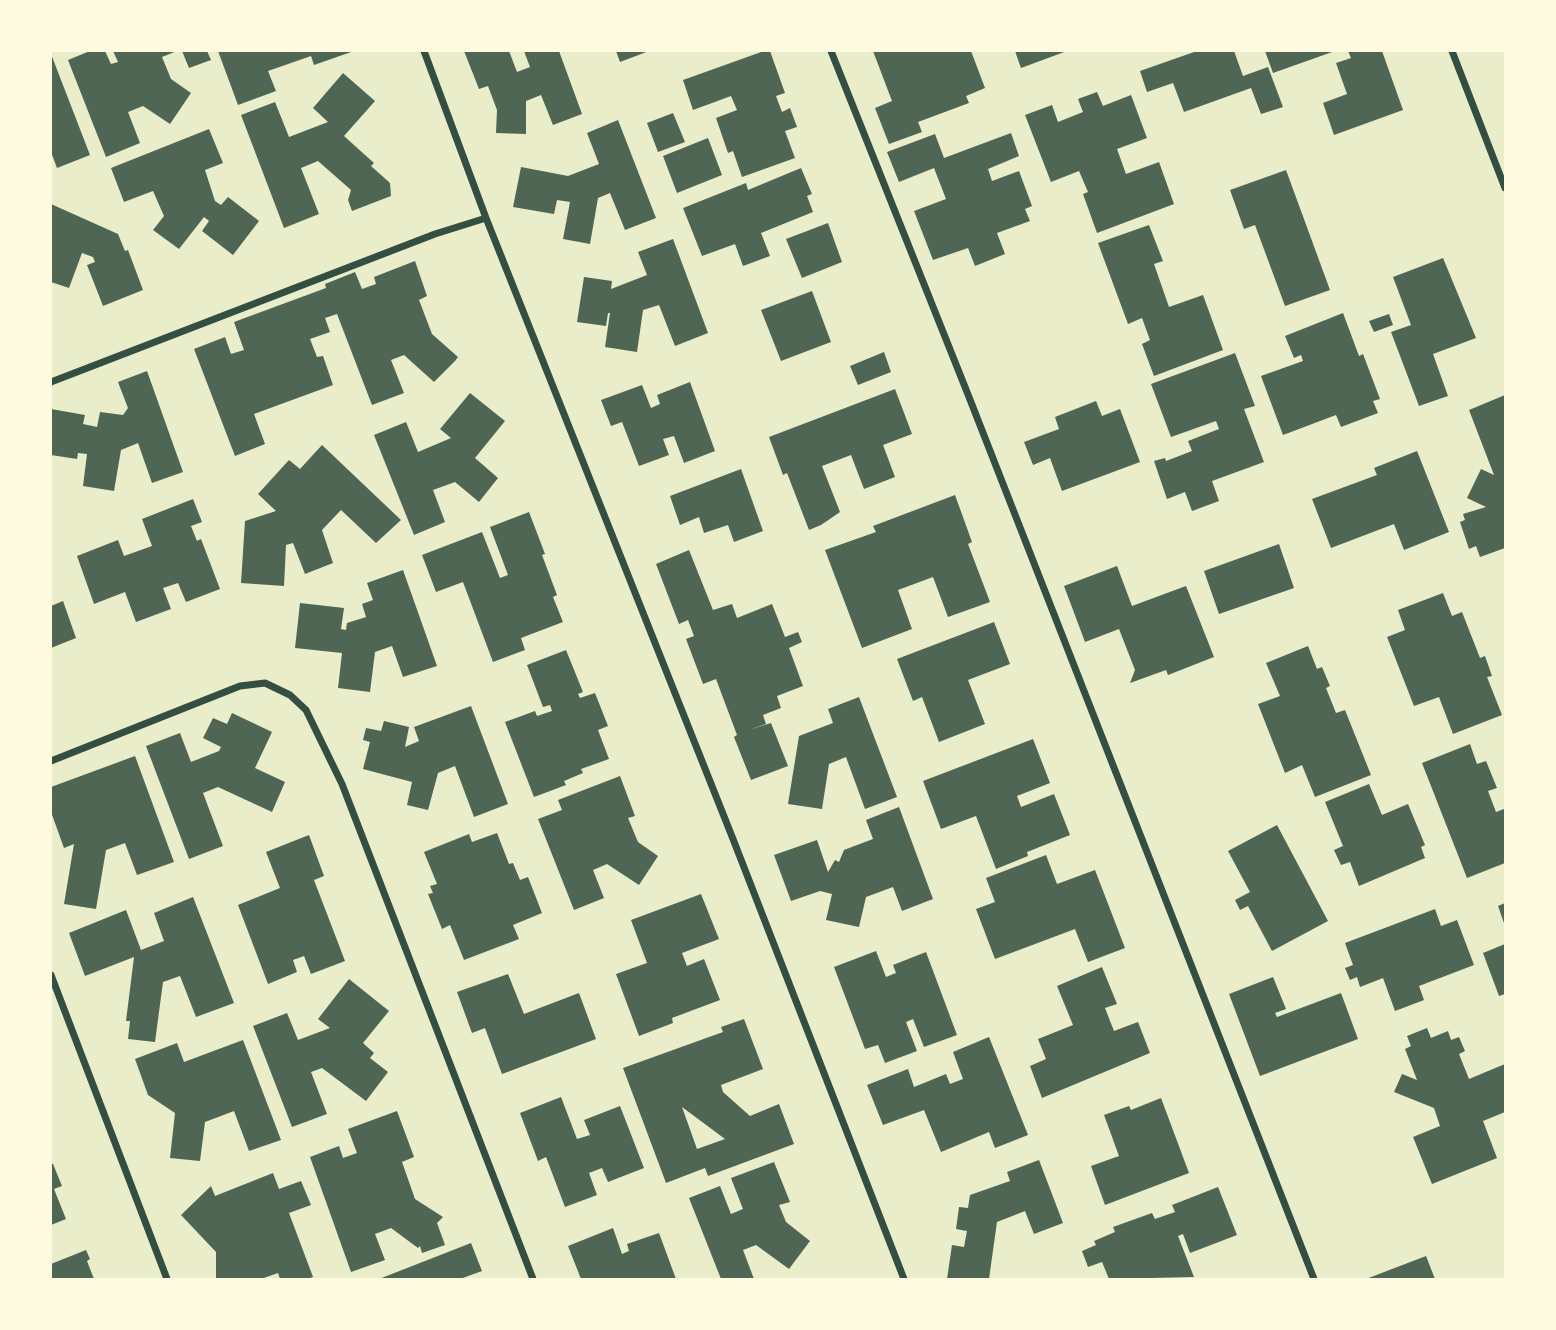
<!DOCTYPE html>
<style>
body{margin:0}
#map{position:relative;width:1556px;height:1330px;overflow:hidden;background:#e9edc9;font-family:"Archivo Narrow",sans-serif}
canvas{display:block}
.frame{position:absolute;inset:0;border:52px solid #fefae0;pointer-events:none}
</style>
<div id="map">
<canvas width="1556" height="1330"></canvas>
<div class="frame"></div>
</div>
<script>
const ctx = document.querySelector('canvas').getContext('2d');
ctx.lineJoin = 'round';
function paint(path, color) { ctx.fillStyle = color; ctx.fill(path, 'evenodd'); }
const poly = rows => new Path2D(rows.map(r => 'M' + r).join(''));
function strokePath(path, color, width, dash) { ctx.strokeStyle = color; ctx.lineWidth = width; ctx.lineCap = dash ? 'butt' : 'round'; ctx.setLineDash(dash || []); ctx.stroke(path); }
const building = poly([
 [90,51,105,51,111,64,118,62,113,51,177,51,162,57,171,79,191,93,170,124,143,106,128,112,140,143,106,157,68,60],
 [182,51,207,51,211,60,189,68],
 [218,51,354,51,314,65,311,56,268,71,276,91,238,105],
 [464,51,509,51,517,72,530,67,524,51,559,51,582,114,553,125,541,95,526,101,526,134,496,133,497,110,488,86,479,89],
 [616,51,649,51,620,62],
 [764,51,770,51,785,93,776,96,782,112,790,108,797,127,785,131,795,158,742,177,733,151,728,153,716,118,737,110,731,96,693,110,683,80],
 [873,51,971,51,985,88,966,96,969,103,918,122,922,132,889,144,875,108,892,101],
 [1015,51,1067,51,1021,68],
 [1197,51,1234,51,1243,76,1268,67,1283,107,1261,114,1251,88,1184,112,1173,83,1147,92,1140,71],
 [1265,51,1335,51,1273,73],
 [1348,51,1382,51,1403,110,1334,135,1323,103,1347,94,1336,63,1351,58],
 [51,54,90,155,57,168,51,152],
 [343,73,375,101,344,136,374,163,371,166,390,183,391,196,352,211,348,200,351,190,318,161,301,168,319,214,284,228,241,115,275,102,289,137,328,122,313,108],
 [1097,92,1103,106,1131,95,1147,138,1117,149,1126,174,1159,162,1174,204,1097,233,1083,194,1088,192,1079,171,1051,182,1025,115,1052,105,1058,122,1083,112,1078,99],
 [673,113,685,142,658,152,647,123],
 [618,120,656,218,625,230,610,193,598,198,590,244,563,239,570,202,557,200,554,214,513,207,521,167,568,176,599,164,587,133],
 [209,129,223,163,205,170,215,201,221,205,228,197,259,221,233,255,202,231,209,221,204,217,179,249,153,230,164,216,153,191,124,202,111,168],
 [1011,133,1019,156,988,169,992,181,1019,171,1032,206,1025,209,1030,221,997,233,1005,254,975,266,968,248,933,260,914,211,946,199,934,168,899,182,887,152,935,134,944,158],
 [708,138,722,175,677,193,663,156],
 [801,168,812,194,807,196,813,212,761,233,770,256,743,266,735,244,702,256,683,208,746,183,748,190],
 [1286,170,1330,290,1285,306,1255,225,1244,229,1230,190],
 [51,204,118,234,125,251,128,250,143,290,103,306,87,265,95,262,93,257,82,253,69,288,51,282],
 [828,223,842,262,802,278,786,239],
 [1149,225,1163,261,1154,264,1169,307,1203,295,1223,350,1154,376,1142,344,1150,340,1142,318,1128,324,1098,243],
 [673,239,708,333,675,346,659,305,643,310,637,352,605,347,610,313,608,313,606,326,577,322,584,277,612,281,611,289,647,275,638,252],
 [1443,258,1476,338,1433,354,1448,396,1419,406,1391,332,1411,325,1393,277],
 [415,261,427,296,419,300,432,334,458,357,455,361,434,382,404,355,391,360,404,393,372,405,337,314,325,318,330,332,310,339,317,357,323,356,333,385,254,414,265,444,235,456,194,349,225,337,231,354,244,350,234,322,326,288,325,284,355,272,362,289,376,284,374,277],
 [812,291,831,342,781,361,761,310],
 [1343,313,1359,356,1363,354,1380,399,1373,401,1378,413,1341,427,1336,415,1283,435,1261,376,1303,361,1301,355,1294,358,1285,336],
 [1389,314,1393,325,1374,332,1369,321],
 [884,352,891,372,858,385,850,366],
 [1235,353,1255,406,1244,409,1264,462,1212,481,1219,501,1192,511,1185,492,1167,499,1154,461,1165,458,1166,461,1192,451,1188,441,1219,429,1216,421,1171,437,1151,384],
 [147,371,183,472,152,483,138,443,121,450,114,491,83,486,87,454,78,453,77,459,51,455,51,409,85,415,83,424,97,427,100,412,123,415,128,408,118,382],
 [690,382,715,451,684,463,674,436,663,439,669,455,639,466,622,422,611,426,601,400,642,385,651,408,660,404,657,395],
 [895,389,912,434,883,445,895,477,864,489,851,455,822,466,840,512,821,525,809,530,787,473,783,475,769,437],
 [470,393,505,421,475,458,498,478,479,502,455,482,433,490,445,522,414,535,374,435,406,422,418,452,451,438,440,429],
 [1505,395,1505,548,1480,557,1476,546,1469,549,1460,522,1465,520,1463,514,1486,507,1467,498,1481,469,1494,475,1469,410],
 [1096,401,1102,416,1120,409,1140,462,1062,491,1050,458,1033,465,1024,442,1059,429,1055,417],
 [322,445,401,520,376,543,341,510,322,530,333,563,305,574,293,543,286,545,284,586,241,583,245,521,276,511,258,494,289,460,300,469],
 [1417,451,1449,532,1404,550,1394,524,1331,548,1312,499,1377,475,1374,468],
 [741,469,763,531,734,542,728,525,704,533,699,517,680,525,670,496],
 [955,495,972,542,968,544,990,602,948,617,933,577,898,590,912,629,862,648,825,550,876,532,873,526],
 [193,499,202,522,191,526,197,541,201,539,220,589,186,602,178,583,163,588,171,609,136,622,125,592,94,604,77,556,118,540,124,556,152,546,142,519],
 [529,512,545,554,542,555,557,595,553,597,563,622,521,638,525,650,493,662,463,582,436,592,422,555,482,532,500,578,508,575,490,527],
 [1279,544,1294,588,1219,614,1204,571],
 [689,550,713,610,732,604,737,618,772,604,785,637,798,632,802,642,789,648,803,686,777,696,781,708,763,715,766,724,748,730,771,723,788,766,751,780,734,737,737,735,716,679,703,684,686,639,694,636,688,620,679,624,656,564],
 [1117,566,1132,606,1186,586,1214,657,1168,675,1166,670,1130,683,1135,670,1119,629,1085,642,1064,586],
 [403,570,437,666,403,677,392,646,375,652,370,692,338,688,342,653,295,648,300,603,344,608,341,629,346,630,347,623,366,617,362,604,373,600,367,583],
 [1443,593,1452,616,1462,612,1480,658,1485,656,1492,676,1487,677,1502,715,1453,734,1439,697,1414,706,1387,637,1405,630,1398,610],
 [63,601,76,638,51,648,51,606],
 [994,622,1010,664,968,680,985,724,939,742,922,697,913,701,897,659],
 [1308,646,1317,669,1322,667,1330,686,1326,688,1336,713,1345,710,1371,775,1315,797,1302,765,1285,773,1258,704,1280,696,1266,663],
 [566,650,583,692,578,694,580,698,595,693,608,726,598,730,609,759,581,769,583,773,564,781,566,785,534,797,505,722,535,711,537,716,552,711,550,705,543,707,527,665],
 [859,697,897,797,865,809,846,757,829,764,822,809,788,804,799,736,833,723,828,709],
 [471,706,508,804,474,817,455,766,438,773,428,810,407,805,412,782,363,769,370,742,363,740,366,728,381,731,384,721,409,727,405,747,419,741,414,727],
 [232,713,272,732,255,768,285,782,272,812,218,787,203,793,223,846,189,859,146,746,180,733,191,762,219,751,221,747,203,738,213,718,227,724],
 [1033,739,1050,783,1017,796,1021,807,1054,794,1070,835,1027,852,1028,856,996,869,976,816,941,829,923,781],
 [1470,744,1477,764,1486,761,1497,788,1488,791,1496,812,1504,809,1505,812,1505,863,1467,878,1422,763],
 [135,756,174,862,137,875,125,843,106,850,96,909,64,904,74,844,64,848,51,812,51,787],
 [620,776,635,816,628,818,638,842,658,856,639,885,607,864,593,870,604,898,574,910,538,819,562,810,558,800],
 [1369,784,1382,815,1408,804,1425,845,1421,847,1425,858,1359,886,1350,862,1341,865,1334,850,1343,846,1325,802],
 [899,807,933,899,902,911,893,887,866,897,859,927,826,920,832,894,820,891,791,901,774,855,817,840,828,872,835,860,839,862,844,850,873,839,866,820],
 [1277,825,1328,921,1272,951,1248,906,1240,910,1235,900,1250,892,1228,851],
 [497,833,509,864,513,863,520,880,528,877,542,913,513,925,519,939,464,960,450,925,442,929,428,894,433,893,430,886,437,884,424,852,469,834,472,842],
 [309,835,324,876,314,880,345,961,311,974,304,956,293,960,297,972,268,984,238,905,280,888,266,852],
 [1046,855,1057,884,1095,870,1125,948,1088,962,1075,929,995,959,976,909,995,902,986,878],
 [701,894,719,939,682,953,687,966,704,959,720,1000,672,1018,673,1023,639,1036,616,974,647,963,631,920],
 [193,897,234,1003,196,1017,180,976,163,982,155,1042,128,1039,130,1021,126,1021,134,957,85,976,69,933,126,910,141,950,164,941,154,913],
 [1505,903,1505,926,1498,906],
 [1435,909,1441,926,1457,920,1474,965,1419,986,1424,1000,1395,1011,1383,978,1360,987,1357,977,1350,980,1345,968,1353,965,1345,943],
 [1505,944,1505,994,1499,996,1483,953],
 [876,951,886,977,896,973,893,965,926,952,957,1035,924,1047,913,1019,906,1022,917,1051,885,1063,878,1045,865,1049,834,967],
 [1102,967,1117,1004,1105,1008,1114,1031,1138,1022,1150,1053,1042,1098,1030,1066,1046,1059,1038,1039,1073,1025,1057,986],
 [508,974,524,1014,579,993,596,1039,502,1074,485,1028,472,1033,457,992],
 [1273,977,1286,1009,1275,1013,1277,1017,1341,993,1358,1039,1260,1076,1229,994],
 [349,979,389,1011,363,1043,374,1053,370,1058,388,1072,366,1101,322,1068,311,1072,327,1114,292,1127,253,1026,287,1013,298,1040,330,1028,318,1019],
 [744,1019,763,1069,721,1085,723,1092,750,1116,779,1104,794,1144,708,1176,705,1168,666,1183,623,1068,723,1032,721,1027],
 [682,1107,725,1139,697,1149],
 [1427,1028,1431,1038,1448,1031,1451,1040,1459,1037,1465,1051,1459,1054,1469,1079,1505,1064,1505,1112,1483,1121,1497,1158,1432,1184,1413,1137,1440,1126,1434,1108,1394,1092,1402,1074,1417,1080,1405,1049,1411,1046,1407,1036],
 [989,1037,1028,1135,995,1148,989,1132,941,1152,924,1110,883,1125,867,1085,908,1069,914,1087,946,1074,950,1084,963,1079,953,1052],
 [243,1040,281,1140,249,1151,234,1111,205,1122,200,1161,170,1158,175,1113,148,1095,135,1059,177,1043,184,1062],
 [561,1097,577,1139,590,1135,584,1120,620,1106,644,1168,608,1182,602,1168,589,1173,597,1195,565,1207,546,1157,538,1161,520,1113],
 [1161,1098,1189,1173,1105,1205,1091,1166,1119,1156,1104,1115,1129,1106,1131,1110],
 [397,1111,414,1157,402,1162,415,1199,443,1217,437,1223,445,1245,422,1253,420,1246,418,1248,391,1228,375,1234,385,1260,351,1272,310,1157,339,1146,343,1158,357,1153,348,1129],
 [1039,1160,1063,1223,1034,1234,1025,1211,997,1222,989,1279,947,1279,952,1245,964,1247,967,1231,956,1229,959,1207,968,1208,970,1195,1010,1181,1007,1172],
 [774,1162,790,1202,779,1205,786,1222,810,1241,789,1269,756,1245,743,1250,754,1279,721,1279,689,1198,720,1186,731,1214,743,1209,731,1178],
 [51,1164,53,1164,62,1186,54,1189,66,1219,51,1225],
 [273,1173,279,1189,301,1181,311,1205,289,1213,313,1277,307,1279,280,1279,278,1273,261,1279,216,1279,216,1252,181,1215,211,1186,215,1196],
 [1218,1187,1237,1235,1190,1253,1183,1234,1178,1236,1194,1277,1109,1279,1102,1262,1088,1267,1082,1251,1096,1245,1094,1241,1115,1232,1113,1227,1152,1213,1155,1219,1175,1212,1172,1205],
 [613,1228,622,1254,629,1251,627,1244,659,1233,676,1279,581,1279,568,1246],
 [471,1243,482,1271,460,1279,379,1279],
 [86,1250,90,1259,87,1261,94,1279,51,1279,51,1264],
 [1426,1256,1435,1279,1366,1279]
]);
const minor = poly([
 [424,51,486,218,733,839,904,1279],
 [831,51,969,397,1314,1279],
 [1452,51,1505,188],
 [51,382,435,234,486,218],
 [51,761,240,686,265,683,290,695,306,710,342,784,533,1279],
 [51,975,167,1279]
]);
paint(building, '#4f6655');
strokePath(minor, '#344e41', 7);
</script>
